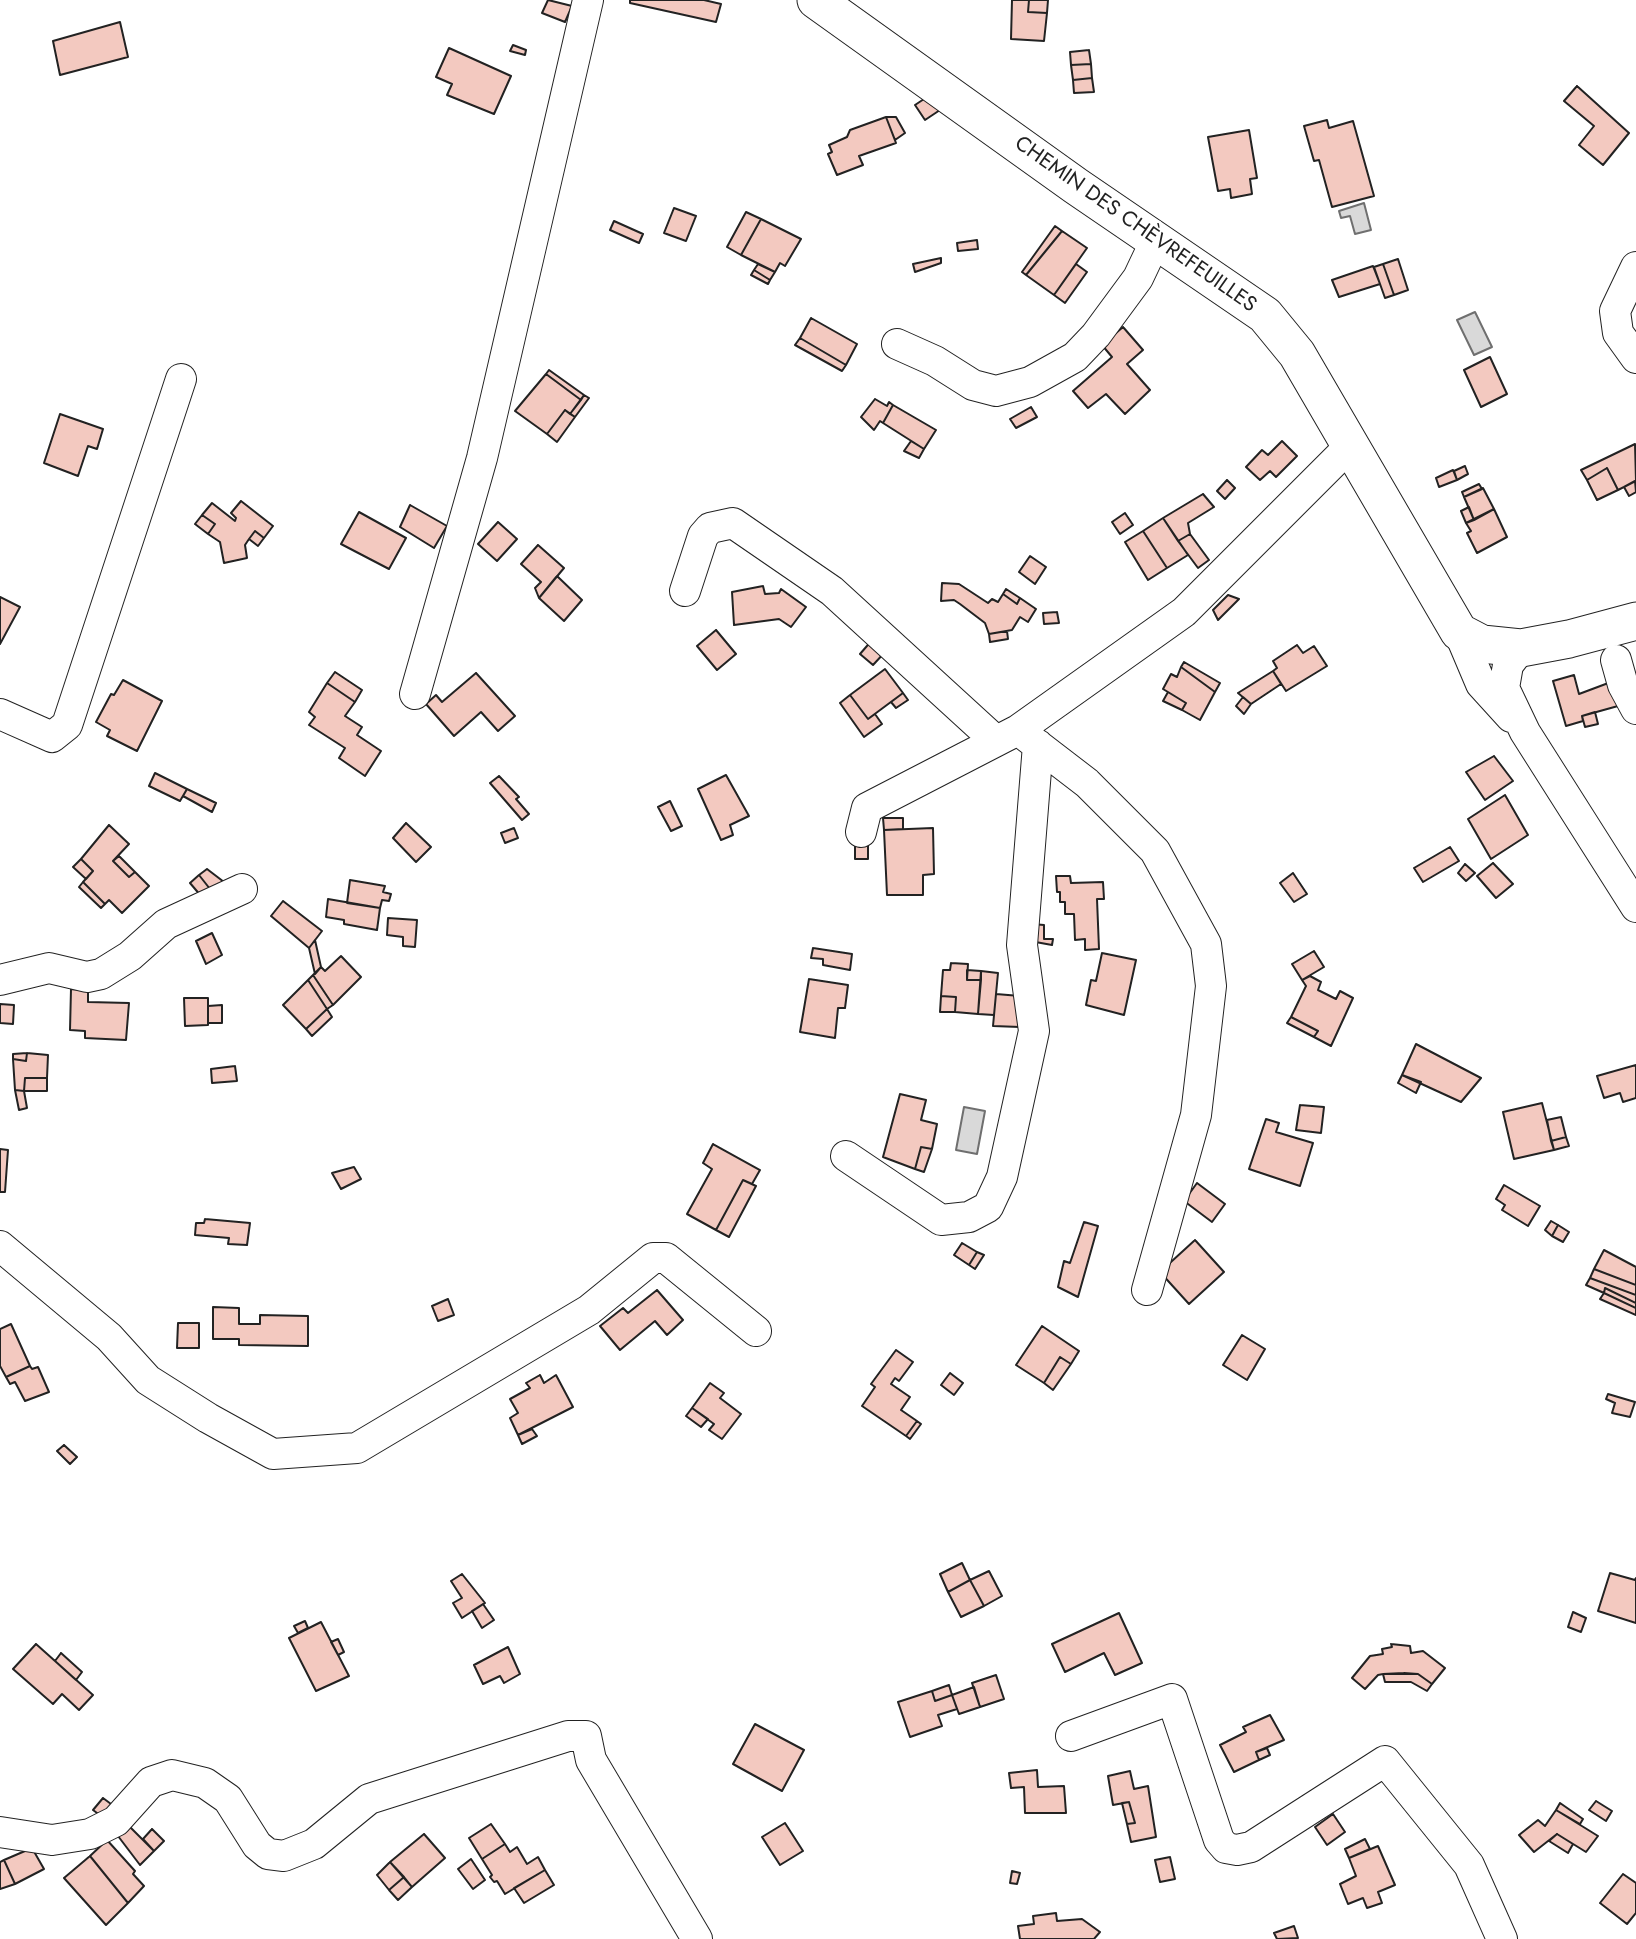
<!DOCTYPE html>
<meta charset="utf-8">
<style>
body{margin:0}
canvas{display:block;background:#fff}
</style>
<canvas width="1636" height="1939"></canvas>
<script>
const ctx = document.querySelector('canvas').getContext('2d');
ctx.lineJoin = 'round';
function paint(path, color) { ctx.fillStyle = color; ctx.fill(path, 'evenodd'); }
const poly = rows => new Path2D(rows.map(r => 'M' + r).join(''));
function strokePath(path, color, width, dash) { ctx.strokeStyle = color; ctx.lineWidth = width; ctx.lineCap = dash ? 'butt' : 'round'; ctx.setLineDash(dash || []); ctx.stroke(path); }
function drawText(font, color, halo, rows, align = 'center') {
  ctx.font = font + ' Jost,sans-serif'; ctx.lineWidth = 5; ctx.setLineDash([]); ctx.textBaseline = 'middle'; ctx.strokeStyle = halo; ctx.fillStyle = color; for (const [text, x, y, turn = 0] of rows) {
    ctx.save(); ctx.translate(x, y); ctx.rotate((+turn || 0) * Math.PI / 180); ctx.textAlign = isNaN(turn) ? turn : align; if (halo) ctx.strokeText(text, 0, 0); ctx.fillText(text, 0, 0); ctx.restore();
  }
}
const water = poly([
 [1364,203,1371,230,1355,234,1350,216,1341,218,1339,211,1364,203],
 [1475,312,1492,347,1474,355,1457,320,1475,312],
 [964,1107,985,1111,977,1154,956,1150,964,1107]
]);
const building = poly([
 [548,0,572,6,565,22,542,13,548,0],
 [630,0,704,0,721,4,716,22,630,3,630,0],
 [1012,0,1029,0,1028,12,1047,13,1044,41,1011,39,1012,0],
 [1023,0,1048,0,1047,13,1028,12,1029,0,1023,0],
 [120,22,128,57,60,75,53,41,120,22],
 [513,45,526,50,525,55,510,51,513,45],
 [449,48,511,76,494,114,447,95,452,84,436,77,449,48],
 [1089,50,1091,64,1071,65,1070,52,1089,50],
 [1091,64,1092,78,1073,80,1071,65,1091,64],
 [1092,78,1094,92,1074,93,1073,80,1092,78],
 [1577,86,1629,133,1603,165,1579,145,1594,126,1564,101,1577,86],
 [924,99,940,110,925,120,915,105,924,99],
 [886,117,896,143,859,156,863,165,837,175,828,154,832,152,829,145,847,137,850,130,886,117],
 [886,117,896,117,905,133,895,140,886,117],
 [1327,120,1329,128,1353,121,1374,196,1332,207,1319,160,1314,161,1304,126,1327,120],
 [1249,130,1257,178,1250,179,1252,194,1231,198,1230,189,1218,191,1208,137,1249,130],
 [674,208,696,216,686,241,664,233,674,208],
 [746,212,761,219,741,255,727,247,746,212],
 [761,219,801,239,785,266,780,263,775,272,741,255,761,219],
 [614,221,643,234,639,243,610,230,614,221],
 [1055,226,1062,231,1026,275,1022,272,1055,226],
 [1062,231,1087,248,1054,295,1026,275,1062,231],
 [977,240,978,249,958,251,957,243,977,240],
 [941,258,941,263,915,272,913,264,941,258],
 [1398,259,1408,290,1394,295,1383,264,1398,259],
 [758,264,775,272,770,280,754,270,758,264],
 [1076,264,1087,272,1065,303,1054,295,1076,264],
 [1383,264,1394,295,1385,298,1374,267,1383,264],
 [1373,266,1380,284,1339,297,1332,280,1373,266],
 [754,270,770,280,768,284,751,275,754,270],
 [811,318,857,344,846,365,800,338,811,318],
 [1123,327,1143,350,1127,364,1150,390,1125,414,1106,394,1088,408,1073,391,1112,357,1102,345,1123,327],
 [800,338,846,365,842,371,795,345,800,338],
 [1490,357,1507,394,1481,407,1464,370,1490,357],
 [549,370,584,395,581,400,546,374,549,370],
 [546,374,581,400,570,414,565,410,547,434,515,411,546,374],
 [584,395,589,398,575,417,570,414,584,395],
 [875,399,887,406,889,402,893,405,883,423,880,421,874,430,861,417,875,399],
 [893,405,936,430,924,449,883,423,893,405],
 [1031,407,1037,417,1016,428,1010,419,1031,407],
 [565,410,575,417,557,442,547,434,565,410],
 [60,414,103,429,97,449,88,446,78,476,44,463,60,414],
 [911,441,924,449,919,458,904,451,911,441],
 [1282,441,1297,456,1276,477,1270,471,1260,480,1246,467,1262,450,1268,455,1282,441],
 [1635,444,1636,481,1618,490,1607,468,1587,480,1581,470,1635,444],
 [1465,466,1468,474,1457,480,1454,471,1465,466],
 [1607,468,1618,490,1597,500,1587,480,1607,468],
 [1453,470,1457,480,1439,487,1436,478,1453,470],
 [1227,480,1235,488,1225,499,1217,491,1227,480],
 [1635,481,1636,492,1629,496,1624,487,1635,481],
 [1479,484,1482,489,1464,497,1462,492,1479,484],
 [1483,488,1494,509,1474,520,1464,497,1483,488],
 [1203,494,1214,507,1188,523,1190,534,1178,541,1163,518,1203,494],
 [241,501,273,526,264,538,255,531,249,539,245,545,247,558,224,563,220,542,208,534,215,524,202,515,212,503,235,521,236,518,231,513,241,501],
 [410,505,447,526,434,548,400,527,410,505],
 [1469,507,1474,520,1466,523,1461,511,1469,507],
 [1494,509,1507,537,1477,553,1467,533,1471,531,1466,523,1494,509],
 [359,512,406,538,389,569,341,544,359,512],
 [1125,513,1133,525,1120,534,1112,522,1125,513],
 [202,515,215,524,208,534,195,524,202,515],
 [1163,518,1188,555,1167,568,1143,531,1163,518],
 [498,522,517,539,497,561,478,544,498,522],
 [255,531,264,538,258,546,249,539,255,531],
 [1143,531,1167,568,1148,580,1125,542,1143,531],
 [1190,534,1209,560,1198,568,1178,541,1190,534],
 [538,545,564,568,539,598,535,588,541,582,521,564,538,545],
 [1030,556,1046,567,1035,584,1019,572,1030,556],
 [557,576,582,600,564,621,539,598,557,576],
 [942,583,959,584,988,603,992,599,998,602,1003,594,1017,604,1020,598,1036,609,1028,622,1020,617,1012,630,989,634,985,623,960,604,954,600,941,601,942,583],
 [763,586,765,594,779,593,781,589,806,607,791,627,779,619,734,625,732,592,763,586],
 [1006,589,1020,598,1017,604,1003,594,1006,589],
 [1228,595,1239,599,1218,620,1213,610,1228,595],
 [0,597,20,607,0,644,0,597],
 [1057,612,1059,623,1044,624,1043,613,1057,612],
 [716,630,736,654,717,670,697,646,716,630],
 [1007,631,1008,639,990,642,989,634,1007,631],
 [873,639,886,651,873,665,860,654,873,639],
 [1297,645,1303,653,1314,646,1327,666,1286,691,1273,671,1277,668,1273,661,1297,645],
 [1184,662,1220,683,1215,692,1181,667,1184,662],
 [1181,667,1215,692,1200,720,1182,710,1186,703,1163,689,1171,674,1177,677,1181,667],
 [885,669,903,693,868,719,850,695,885,669],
 [1273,671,1281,684,1251,704,1238,693,1273,671],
 [335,672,362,690,355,702,327,683,335,672],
 [476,673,515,716,498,731,481,712,454,736,426,704,436,695,442,702,476,673],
 [1574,675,1579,694,1611,682,1618,706,1582,716,1583,721,1566,726,1553,681,1574,675],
 [123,680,162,701,137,751,107,736,110,730,96,722,111,694,114,695,123,680],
 [327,683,355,702,345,716,362,727,357,735,381,751,365,776,339,758,345,748,309,725,315,717,309,712,327,683],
 [1168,692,1186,703,1182,710,1163,701,1168,692],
 [903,693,908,700,896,708,891,702,903,693],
 [850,695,868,719,875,714,882,724,864,737,840,703,850,695],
 [1243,697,1251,704,1244,714,1236,706,1243,697],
 [1595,712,1598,724,1585,727,1582,716,1595,712],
 [1494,756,1513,781,1485,800,1466,772,1494,756],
 [155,773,187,789,180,801,149,786,155,773],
 [726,775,749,816,730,825,733,835,721,840,698,789,726,775],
 [499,776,519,797,516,799,529,814,522,820,490,783,499,776],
 [187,789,216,803,212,812,183,796,187,789],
 [1505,795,1528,835,1491,859,1468,819,1505,795],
 [670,801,682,826,671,831,658,807,670,801],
 [883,818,903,818,903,829,884,830,883,818],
 [406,823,431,847,416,862,393,838,406,823],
 [109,825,129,844,113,861,129,877,135,872,149,886,122,913,109,900,105,904,83,882,93,871,81,859,109,825],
 [514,828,518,838,505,843,501,833,514,828],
 [933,828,934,874,923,875,923,895,887,895,884,830,933,828],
 [868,845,868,859,855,859,855,846,868,845],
 [1450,847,1459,861,1423,882,1414,868,1450,847],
 [119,856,135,872,129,877,113,861,119,856],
 [81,859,93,871,86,879,73,867,81,859],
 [1493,863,1513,884,1496,898,1477,876,1493,863],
 [1465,864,1475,873,1466,881,1458,873,1465,864],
 [207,869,224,882,210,889,199,875,207,869],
 [1293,873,1307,894,1294,902,1280,883,1293,873],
 [199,875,210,889,201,896,190,883,199,875],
 [1056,876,1070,876,1071,883,1103,882,1104,899,1097,899,1099,949,1085,950,1085,939,1075,940,1074,914,1065,914,1065,902,1060,902,1060,892,1057,892,1056,876],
 [350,880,385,886,383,892,391,894,389,901,382,900,380,908,347,903,350,880],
 [83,882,105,904,101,908,79,887,83,882],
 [328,899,380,908,377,930,344,924,344,920,326,917,328,899],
 [283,901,322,931,309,948,271,916,283,901],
 [388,918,417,920,415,947,403,946,403,937,387,935,388,918],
 [1032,924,1044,925,1044,939,1053,939,1052,945,1030,941,1032,924],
 [212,933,222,955,206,964,196,941,212,933],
 [315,940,321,967,315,974,309,948,315,940],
 [813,948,852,954,850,970,823,965,823,959,811,958,813,948],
 [1314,951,1324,967,1302,980,1292,964,1314,951],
 [1102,953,1136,960,1124,1015,1086,1005,1091,980,1096,981,1102,953],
 [341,956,361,977,333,1005,313,975,321,967,325,971,341,956],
 [951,963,968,964,967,980,981,980,978,1014,955,1012,956,997,941,996,943,970,950,970,951,963],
 [967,970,981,971,981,980,967,980,967,970],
 [981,971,998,973,994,1015,978,1014,981,971],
 [313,975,333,1005,327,1009,308,980,313,975],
 [1310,976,1321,982,1318,990,1336,999,1340,991,1353,998,1331,1046,1314,1037,1318,1031,1291,1017,1306,986,1302,980,1310,976],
 [809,979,848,985,845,1008,838,1008,835,1038,800,1032,809,979],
 [308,980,327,1009,306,1029,283,1005,308,980],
 [71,989,88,990,88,1002,129,1003,126,1040,85,1038,85,1031,70,1030,71,989],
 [996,994,1020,996,1020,1027,993,1026,996,994],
 [941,996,956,997,955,1012,940,1012,941,996],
 [184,998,208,998,208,1025,185,1026,184,998],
 [0,1004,14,1005,13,1024,0,1023,0,1004],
 [222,1005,222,1023,208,1023,208,1006,222,1005],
 [327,1009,332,1017,312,1036,306,1029,327,1009],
 [1291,1017,1318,1031,1314,1037,1287,1023,1291,1017],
 [1416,1044,1481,1078,1461,1102,1402,1075,1416,1044],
 [27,1053,26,1061,13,1059,13,1054,27,1053],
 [27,1053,48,1055,47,1078,25,1078,24,1091,15,1090,13,1059,26,1061,27,1053],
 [1636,1065,1636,1098,1623,1102,1620,1093,1604,1098,1597,1076,1636,1065],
 [235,1066,237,1081,212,1083,211,1069,235,1066],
 [1402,1075,1421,1082,1416,1093,1398,1083,1402,1075],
 [25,1078,47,1078,47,1091,24,1091,25,1078],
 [15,1090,24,1091,27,1108,19,1110,15,1090],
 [900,1094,926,1100,921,1120,937,1124,932,1149,921,1147,915,1169,883,1157,900,1094],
 [1542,1103,1554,1150,1514,1159,1503,1112,1542,1103],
 [1300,1105,1324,1107,1321,1133,1296,1130,1300,1105],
 [1561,1117,1566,1137,1551,1141,1547,1120,1561,1117],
 [1266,1119,1279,1123,1276,1132,1313,1143,1300,1186,1249,1169,1266,1119],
 [1566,1137,1569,1146,1554,1150,1551,1141,1566,1137],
 [713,1144,760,1170,752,1184,743,1180,716,1230,687,1214,712,1169,703,1163,713,1144],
 [921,1147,932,1149,924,1172,915,1169,921,1147],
 [0,1149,8,1150,5,1192,0,1192,0,1149],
 [354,1167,361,1179,341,1189,332,1173,354,1167],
 [743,1180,756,1186,729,1237,716,1230,743,1180],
 [1197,1183,1225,1204,1212,1222,1184,1201,1197,1183],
 [1504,1185,1540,1206,1528,1226,1502,1210,1505,1205,1496,1199,1504,1185],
 [205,1219,250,1223,247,1245,228,1244,229,1238,195,1235,196,1223,204,1223,205,1219],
 [1551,1221,1558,1225,1552,1236,1545,1230,1551,1221],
 [1084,1222,1098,1226,1078,1297,1058,1287,1064,1261,1070,1263,1084,1222],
 [1558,1225,1569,1232,1563,1242,1552,1236,1558,1225],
 [1195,1240,1224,1272,1189,1304,1160,1272,1195,1240],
 [962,1243,977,1252,969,1265,954,1255,962,1243],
 [1604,1250,1636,1267,1636,1285,1594,1269,1604,1250],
 [977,1252,984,1255,975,1269,969,1265,977,1252],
 [1594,1269,1636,1285,1636,1295,1590,1278,1594,1269],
 [1590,1278,1636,1295,1636,1303,1605,1288,1604,1293,1586,1285,1590,1278],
 [1605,1288,1636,1303,1636,1308,1604,1293,1605,1288],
 [657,1290,683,1320,667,1335,655,1321,620,1350,600,1326,623,1308,628,1313,657,1290],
 [1604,1293,1636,1308,1636,1315,1600,1299,1604,1293],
 [448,1299,454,1315,438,1321,432,1306,448,1299],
 [213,1307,239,1308,239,1324,260,1324,260,1315,308,1316,308,1346,239,1345,239,1339,213,1339,213,1307],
 [178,1323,199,1323,199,1348,177,1348,178,1323],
 [11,1324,30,1366,6,1377,0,1366,0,1329,11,1324],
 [1042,1326,1079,1351,1071,1364,1060,1357,1044,1383,1016,1365,1042,1326],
 [1242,1335,1265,1349,1247,1380,1223,1365,1242,1335],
 [896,1350,913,1362,899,1381,895,1378,891,1384,910,1397,901,1410,917,1421,906,1436,862,1406,875,1387,871,1384,896,1350],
 [1060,1357,1071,1364,1053,1390,1044,1383,1060,1357],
 [30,1366,32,1369,38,1367,49,1392,25,1401,15,1382,10,1384,6,1377,30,1366],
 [950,1373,963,1383,954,1395,941,1385,950,1373],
 [540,1375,544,1383,556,1375,573,1407,518,1435,510,1418,518,1413,510,1399,530,1388,526,1383,540,1375],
 [710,1383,724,1393,720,1398,741,1414,722,1439,709,1430,714,1424,692,1408,710,1383],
 [1608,1394,1635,1402,1630,1417,1612,1413,1615,1403,1606,1399,1608,1394],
 [692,1408,708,1419,701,1427,686,1416,692,1408],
 [917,1421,921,1424,910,1439,906,1436,917,1421],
 [532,1429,537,1436,522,1444,518,1435,532,1429],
 [64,1445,77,1457,70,1464,57,1451,64,1445],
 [962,1563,970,1580,948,1592,940,1574,962,1563],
 [989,1571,1002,1596,984,1606,970,1580,989,1571],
 [1610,1573,1635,1580,1636,1578,1636,1623,1598,1611,1610,1573],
 [462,1574,485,1603,462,1618,453,1603,462,1598,451,1581,462,1574],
 [970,1580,984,1606,961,1617,948,1592,970,1580],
 [483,1604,494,1620,482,1628,472,1611,483,1604],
 [1573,1612,1586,1618,1581,1632,1568,1627,1573,1612],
 [1119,1613,1142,1663,1115,1675,1104,1653,1065,1672,1052,1644,1119,1613],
 [305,1621,308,1628,298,1633,294,1626,305,1621],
 [321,1622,349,1676,316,1691,289,1638,321,1622],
 [338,1639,344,1652,338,1655,331,1642,338,1639],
 [36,1644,93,1695,79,1710,62,1694,53,1704,13,1669,36,1644],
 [1391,1644,1410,1646,1411,1653,1423,1651,1445,1668,1432,1684,1418,1674,1383,1674,1378,1675,1365,1689,1352,1678,1370,1656,1383,1654,1382,1649,1392,1647,1391,1644],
 [508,1647,520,1674,504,1683,500,1676,483,1684,474,1665,508,1647],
 [61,1653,82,1672,76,1680,55,1661,61,1653],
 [1404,1673,1418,1674,1432,1684,1427,1691,1411,1682,1385,1682,1383,1674,1404,1673],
 [996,1675,1004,1699,980,1707,972,1683,996,1675],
 [949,1685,952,1695,935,1701,932,1691,949,1685],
 [974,1687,980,1707,959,1714,952,1695,974,1687],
 [932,1691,935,1701,952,1695,957,1709,938,1715,942,1726,910,1737,898,1702,932,1691],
 [1270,1715,1284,1740,1256,1752,1259,1760,1234,1772,1220,1745,1246,1732,1243,1727,1270,1715],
 [755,1724,804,1750,782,1791,733,1764,755,1724],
 [1267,1748,1270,1755,1259,1760,1256,1752,1267,1748],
 [1037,1770,1038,1787,1064,1786,1066,1813,1025,1813,1024,1787,1011,1788,1009,1773,1037,1770],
 [1130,1771,1134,1789,1148,1786,1156,1837,1131,1842,1127,1824,1135,1823,1129,1802,1113,1805,1108,1776,1130,1771],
 [103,1798,119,1810,109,1822,93,1810,103,1798],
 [1596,1801,1612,1811,1606,1821,1589,1810,1596,1801],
 [1129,1802,1135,1823,1127,1824,1122,1803,1129,1802],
 [1560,1803,1583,1819,1580,1824,1556,1810,1560,1803],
 [1556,1810,1598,1836,1586,1852,1557,1834,1534,1852,1519,1835,1538,1820,1545,1826,1556,1810],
 [1333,1814,1345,1832,1327,1845,1315,1827,1333,1814],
 [785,1823,803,1851,780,1865,762,1837,785,1823],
 [491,1824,505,1844,482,1859,469,1838,491,1824],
 [128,1825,154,1851,140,1865,118,1836,128,1825],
 [152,1829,164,1841,154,1851,143,1839,152,1829],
 [424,1834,445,1858,412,1887,390,1862,424,1834],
 [1557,1834,1573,1844,1568,1853,1549,1841,1557,1834],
 [1365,1839,1370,1849,1349,1858,1345,1849,1365,1839],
 [107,1840,135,1871,133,1874,144,1886,128,1903,90,1856,107,1840],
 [505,1844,510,1852,517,1847,527,1864,538,1857,545,1870,505,1894,497,1881,494,1882,490,1877,492,1875,482,1859,505,1844],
 [1378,1846,1395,1885,1378,1892,1382,1903,1367,1908,1363,1898,1348,1904,1340,1884,1356,1876,1349,1858,1378,1846],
 [32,1848,44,1869,15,1884,4,1860,32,1848],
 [90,1856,128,1903,106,1925,64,1878,90,1856],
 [1170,1857,1175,1879,1160,1882,1155,1860,1170,1857],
 [471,1859,485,1880,473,1889,458,1869,471,1859],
 [4,1860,15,1884,0,1889,0,1862,4,1860],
 [390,1862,404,1877,389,1890,377,1875,390,1862],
 [545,1870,554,1885,524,1903,514,1888,545,1870],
 [1012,1871,1020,1873,1017,1884,1010,1883,1012,1871],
 [1623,1874,1636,1883,1636,1913,1627,1924,1600,1903,1623,1874],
 [404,1877,412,1887,398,1900,389,1890,404,1877],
 [1056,1913,1057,1921,1082,1919,1100,1932,1094,1939,1020,1939,1018,1926,1034,1924,1033,1916,1056,1913],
 [1294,1926,1298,1938,1277,1939,1274,1933,1294,1926]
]);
const minor = poly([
 [1636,267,1615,311,1618,333,1636,358],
 [897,344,935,361,973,385,996,391,1030,382,1075,357,1096,335,1138,278,1156,240],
 [685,591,703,536,710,528,733,523,832,591,996,741],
 [1459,632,1481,684,1511,717],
 [1521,648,1508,665,1504,688,1525,732,1636,907],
 [1616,660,1623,685,1636,709],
 [415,694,482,458,588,0],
 [0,714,52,737,67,725,181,379],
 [1018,730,1087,783,1155,851,1206,944,1211,986,1196,1115,1147,1290],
 [861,832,867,808,1018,730,1184,612,1350,446],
 [0,980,49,968,87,977,101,974,130,956,166,924,242,889],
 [846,1156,941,1220,969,1217,988,1207,1002,1177,1034,1031,1022,945,1038,745],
 [0,1246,109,1337,148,1380,208,1418,273,1454,357,1448,589,1310,653,1258,666,1258,756,1331],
 [1071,1736,1172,1699,1219,1840,1226,1848,1237,1850,1251,1847,1385,1761,1469,1865,1502,1939],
 [0,1832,52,1840,90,1834,116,1821,151,1782,172,1775,205,1783,228,1799,257,1845,268,1854,284,1856,314,1844,369,1799,568,1736,586,1736,591,1760,697,1939]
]);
const major = poly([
 [816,0,1076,186,1265,315,1297,354,1459,632,1482,644,1521,648,1569,639,1636,621]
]);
const streetNames = [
 ["CHEMIN DES CHÈVREFEUILLES",1135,225,35]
];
paint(water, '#d9d9d9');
strokePath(water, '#6f6f6f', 2);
paint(building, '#f3c9c0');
strokePath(building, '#222', 2);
strokePath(minor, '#222', 32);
strokePath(major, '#222', 39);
strokePath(minor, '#fff', 30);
strokePath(major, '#fff', 37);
drawText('21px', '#222', '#fff', streetNames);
</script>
